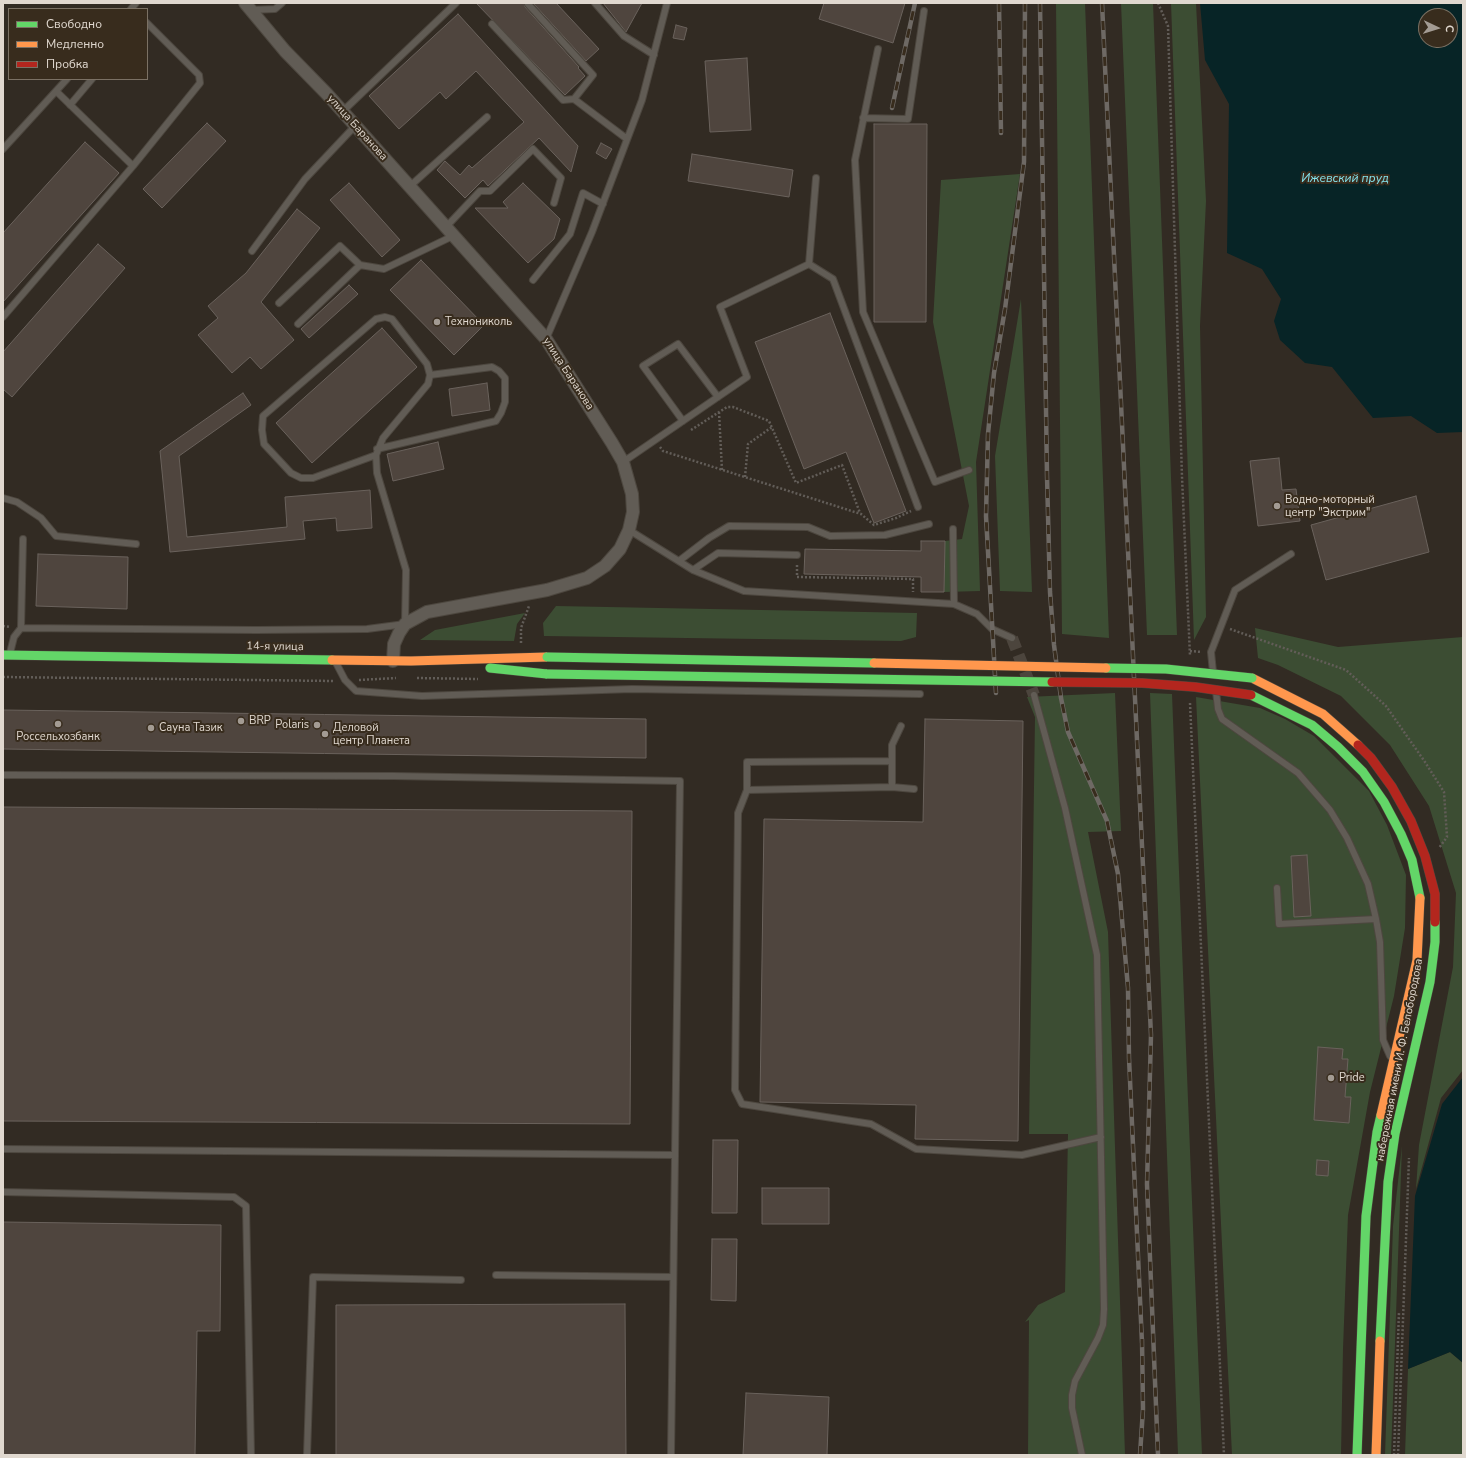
<!DOCTYPE html>
<meta charset="utf-8">
<style>
body{margin:0}
#map{position:relative;width:1466px;height:1458px;overflow:hidden;background:#322b23;font-family:"Nunito Sans",sans-serif}
canvas{display:block}
.frame{position:absolute;inset:0;border:4px solid #e0d8cf;pointer-events:none}
.legend{position:absolute;left:8px;top:8px;width:140px;height:72px;box-sizing:border-box;background:#382c1d;border:1px solid #7b7164;margin:0;padding:5px 7px;list-style:none;font-size:12px;color:#e0d8cf}
.legend li{display:flex;align-items:center;gap:8px;height:20px}
.legend b{width:20px;border:1px solid #7b7164}
.north{position:absolute;left:1418px;top:8px;width:40px;height:40px;box-sizing:border-box;background:#382c1d;border:1px solid #7b7164;border-radius:50%;rotate:94deg;font-size:11px;font-weight:700;line-height:16px;text-align:center;color:#e0d8cf}
.north::after{content:'';display:block;margin:auto;width:14px;height:18px;background:#a39b93;clip-path:polygon(50% 0,100% 100%,50% 72%,0 100%)}
</style>
<div id="map">
<canvas width="1466" height="1458"></canvas>
<div class="frame"></div>
<ul class="legend">
<li><b style="height:5px;background:#63d668"></b>Свободно</li>
<li><b style="height:5px;background:#ff974d"></b>Медленно</li>
<li><b style="height:5px;background:#b3261e"></b>Пробка</li>
</ul>
<div class="north">С</div>
</div>
<script>
const ctx = document.querySelector('canvas').getContext('2d');
ctx.lineJoin = 'round';
function paint(path, color) { ctx.fillStyle = color; ctx.fill(path, 'evenodd'); }
const poly = rows => new Path2D(rows.map(r => 'M' + r).join(''));
function strokePath(path, color, width, dash) { ctx.strokeStyle = color; ctx.lineWidth = width; ctx.lineCap = dash ? 'butt' : 'round'; ctx.setLineDash(dash || []); ctx.stroke(path); }
function drawText(font, color, halo, rows, align = 'center') {
  ctx.font = font + ' "Nunito Sans",sans-serif'; ctx.lineWidth = 4; ctx.setLineDash([]); ctx.textBaseline = 'middle'; ctx.strokeStyle = halo; ctx.fillStyle = color; for (const [text, x, y, turn = 0] of rows) {
    ctx.save(); ctx.translate(x, y); ctx.rotate((+turn || 0) * Math.PI / 180); ctx.textAlign = isNaN(turn) ? turn : align; if (halo) ctx.strokeText(text, 0, 0); ctx.fillText(text, 0, 0); ctx.restore();
  }
}
const green = poly([
 [1056,3,1085,3,1109,638,1062,634],
 [1121,3,1153,3,1177,635,1147,635],
 [1171,3,1196,3,1206,201,1200,326,1206,617,1194,640],
 [1020,174,976,462,980,591,944,592,945,541,962,539,969,506,933,322,941,180],
 [1021,299,1032,592,1000,591,995,456],
 [556,606,917,613,916,637,901,641,544,636,543,623],
 [525,613,517,624,514,641,420,640,435,630],
 [1255,628,1338,647,1463,637,1463,1070,1441,1098,1416,1189,1419,1145,1453,967,1456,893,1429,806,1390,745,1341,696,1278,665,1258,658],
 [1115,693,1121,831,1088,832,1108,932,1125,1455,1028,1455,1029,1320,1025,1322,1038,1305,1065,1292,1068,1134,1029,1134,1035,717,1027,697],
 [1150,693,1172,694,1202,1455,1178,1455],
 [1196,697,1260,708,1285,719,1314,736,1369,791,1387,825,1406,875,1405,928,1394,996,1370,1092,1348,1215,1343,1349,1341,1455,1232,1455],
 [1402,1146,1391,1455,1385,1455,1393,1226],
 [1450,1352,1463,1363,1463,1455,1405,1455,1408,1369]
]);
const water = poly([
 [1200,3,1463,3,1463,432,1437,433,1411,416,1373,418,1332,367,1305,363,1280,340,1274,321,1281,299,1262,269,1227,253,1229,104,1205,60],
 [1426,16,1450,16,1450,40,1426,40],
 [1463,1077,1463,1363,1450,1352,1408,1369,1415,1196,1442,1104]
]);
const building = poly([
 [476,3,524,3,525,7,579,67,578,68,585,76,565,95,476,3],
 [533,3,556,3,599,49,586,61,533,3],
 [603,3,642,3,626,32,603,3],
 [824,3,905,3,893,43,819,19,824,3],
 [458,14,578,146,571,172,539,138,488,186,483,180,465,198,437,170,445,161,460,175,469,165,472,168,524,122,476,71,446,99,440,92,399,129,369,96,458,14],
 [676,25,687,28,684,40,673,38,676,25],
 [747,58,751,130,710,132,705,61,747,58],
 [207,123,226,141,162,208,143,189,207,123],
 [874,124,927,124,926,322,874,322,874,124],
 [85,142,119,173,3,302,3,233,85,142],
 [601,143,612,149,606,159,596,153,601,143],
 [692,154,793,170,789,197,688,181,692,154],
 [349,183,400,240,382,257,330,200,349,183],
 [523,183,560,219,554,239,528,263,475,208,508,208,503,202,523,183],
 [297,209,320,228,261,302,294,340,261,369,250,357,232,373,198,335,218,318,208,306,246,273,297,209],
 [98,244,125,268,12,397,3,389,3,352,98,244],
 [421,260,484,325,454,355,390,290,421,260],
 [349,285,358,294,309,338,301,329,349,285],
 [830,313,906,511,874,523,846,452,804,469,755,342,830,313],
 [382,328,417,367,312,463,276,423,382,328],
 [487,383,490,410,452,416,449,389,487,383],
 [243,393,251,405,179,456,187,537,287,527,285,497,370,490,372,528,337,531,336,518,303,521,305,539,170,552,160,451,243,393],
 [438,442,444,469,393,481,387,454,438,442],
 [1279,458,1282,490,1296,489,1300,521,1258,526,1250,461,1279,458],
 [1416,496,1429,552,1326,580,1311,525,1416,496],
 [921,541,945,541,944,592,921,592,921,577,804,574,805,549,921,551,921,541],
 [38,554,128,557,127,609,36,606,38,554],
 [3,710,646,719,646,758,3,749,3,710],
 [925,719,1023,721,1018,1141,915,1139,916,1105,760,1102,764,819,923,822,925,719],
 [3,807,632,811,630,1124,3,1121,3,807],
 [1307,855,1311,916,1294,917,1291,856,1307,855],
 [1318,1047,1343,1049,1342,1059,1348,1059,1345,1097,1351,1097,1349,1123,1314,1120,1318,1047],
 [713,1140,738,1140,737,1213,712,1213,713,1140],
 [1317,1160,1329,1161,1328,1176,1316,1175,1317,1160],
 [762,1188,829,1188,829,1224,762,1224,762,1188],
 [3,1222,221,1225,220,1331,197,1331,195,1455,3,1455,3,1222],
 [712,1239,737,1239,736,1301,711,1300,712,1239],
 [625,1304,626,1455,336,1455,336,1305,625,1304],
 [746,1393,829,1397,827,1455,743,1455,746,1393]
]);
const streetTunnel = poly([
 [1012,638,1034,695]
]);
const path = poly([
 [1158,3,1168,26,1182,477,1190,656],
 [719,412,722,470],
 [691,430,727,407,733,407,769,421,796,483,842,465,860,513],
 [660,447,663,451,861,514,874,525,896,518,911,511],
 [745,477,748,444,772,427],
 [797,565,797,577,913,579,913,592],
 [3,626,10,627],
 [1230,629,1346,670,1386,706,1425,762,1444,792,1447,837,1439,848],
 [521,643,521,628,529,606],
 [1190,651,1202,652],
 [3,677,334,681],
 [417,678,478,679],
 [359,680,396,678],
 [1190,703,1224,1455],
 [1394,1455,1399,1312],
 [1398,1455,1409,1158]
]);
const lane = poly([
 [595,3,624,36,654,55],
 [528,4,593,75,574,99,627,139],
 [131,9,136,3],
 [250,10,275,9,282,3],
 [492,24,563,100,574,99],
 [878,49,855,160,863,312,935,482,969,470],
 [70,105,92,79],
 [342,112,456,3],
 [863,118,908,119,924,11],
 [3,149,67,79],
 [133,166,200,83,199,75,147,23],
 [409,187,487,117],
 [446,227,480,191,490,191,533,149,561,178,554,203],
 [252,251,305,179,355,126],
 [809,264,833,279,918,507],
 [533,280,570,234,583,193,603,204],
 [279,303,340,246,360,265,384,269,453,236],
 [3,317,133,166,56,91],
 [298,324,360,265],
 [546,339,592,232,642,100,667,3],
 [683,421,643,366,678,344,718,397],
 [377,449,496,421,501,413,505,402,505,378,499,371,492,367,430,375],
 [623,462,747,377,720,307,809,264,816,178],
 [3,498,17,502,41,518,56,536,136,544],
 [953,529,954,604],
 [629,530,693,570,744,591,954,604,977,614,992,629,1012,638],
 [23,539,21,628,256,630,367,629,405,624,406,570,377,473,376,455,383,438,428,384,430,375,427,364,392,319,385,317,376,319,263,416,262,430,264,444,291,473,301,478,313,478,376,455],
 [679,561,709,538,729,526,808,527,830,536,885,535,929,524],
 [693,570,718,553,797,555],
 [10,653,14,637,21,628],
 [335,661,345,680,356,691,422,696,632,689,920,694],
 [1213,672,1211,652,1235,590,1291,554],
 [1216,691,1218,709,1222,719,1298,773,1330,810,1347,838,1368,884,1376,919,1380,942,1383,1040,1390,1056],
 [1034,695,1065,808,1097,955,1104,1309,1103,1325,1098,1338,1075,1381,1072,1395,1072,1408,1082,1455],
 [3,775,393,776,680,781,671,1455],
 [892,787,892,745,901,726],
 [914,789,892,787,747,790,738,813,735,1090,742,1104,871,1124,916,1149,1022,1155,1101,1137],
 [747,790,747,762,892,761],
 [1277,888,1279,924,1376,919],
 [3,1149,675,1155],
 [3,1192,234,1197,246,1206,251,1455],
 [496,1275,673,1277],
 [307,1455,313,1277,461,1280]
]);
const street = poly([
 [245,3,285,51,327,94,546,339,612,443,623,462,632,494,633,512,629,530,620,549,605,566,587,578,547,590,427,612,405,624,399,633,394,644,393,661]
]);
const fast = poly([
 [3,655,332,660],
 [490,668,547,674],
 [1251,695,1312,725,1338,747,1363,772,1384,802,1401,834,1412,860,1420,898],
 [1380,1341,1388,1182,1395,1134,1430,982,1435,942,1435,922],
 [1357,1455,1366,1216,1377,1132,1381,1115]
]);
const slow = poly([
 [332,660,411,661,547,657],
 [1252,678,1323,714,1358,745],
 [1381,1115,1417,960,1420,898],
 [1376,1455,1380,1341]
]);
const jam = poly([
 [1358,745,1371,758,1392,787,1411,821,1425,856,1435,894,1435,922]
]);
const rail = poly([
 [999,3,1001,133],
 [1040,3,1047,476,1050,592,1054,645,1061,698,1068,732,1107,821,1118,874,1128,988,1129,1058,1142,1343],
 [1102,3,1151,1035,1147,1184,1158,1455],
 [892,108,915,3],
 [996,693,986,516,988,434,994,373,1005,309,1024,162,1025,3],
 [1140,1455,1143,1409,1142,1339]
]);
const fastBridge = poly([
 [547,657,874,663],
 [1106,668,1166,669,1252,678],
 [547,674,1052,682]
]);
const slowBridge = poly([
 [874,663,1106,668]
]);
const jamBridge = poly([
 [1052,682,1142,683,1195,687,1251,695]
]);
const markers = [
 [437,322,4,"#a39b93"],
 [1277,506,4,"#a39b93"],
 [241,721,4,"#a39b93"],
 [58,724,4,"#a39b93"],
 [317,725,4,"#a39b93"],
 [151,728,4,"#a39b93"],
 [325,734,4,"#a39b93"],
 [1331,1078,4,"#a39b93"]
];
const streetNames = [
 ["улица Баранова",357,128,48],
 ["улица Баранова",568,374,57],
 ["14-я улица",275,647,1],
 ["набережная имени И. Ф. Белобородова",1400,1060,-79]
];
const poiNames = [
 ["Технониколь",445,322],
 ["Водно-моторный",1285,500],
 ["центр \"Экстрим\"",1285,513],
 ["BRP",249,721],
 ["Polaris",309,725,"right"],
 ["Сауна Тазик",159,728],
 ["Деловой",333,728],
 ["центр Планета",333,741],
 ["Россельхозбанк",58,737,"center"],
 ["Pride",1339,1078]
];
const waterNames = [
 ["Ижевский пруд",1345,179]
];
paint(green, '#3c4d33');
paint(water, '#072426');
paint(building, '#4f453e');
strokePath(building, '#6a625c', 1);
strokePath(streetTunnel, '#4c453d', 12, [12, 6]);
strokePath(lane, '#4d473f', 8);
strokePath(street, '#4d473f', 14);
strokePath(fast, '#4d473f', 10);
strokePath(slow, '#4d473f', 10);
strokePath(jam, '#4d473f', 10);
strokePath(path, '#625d58', 2.5, [2, 2]);
strokePath(lane, '#615c55', 6);
strokePath(street, '#615c55', 12);
strokePath(fast, '#63d668', 9);
strokePath(slow, '#ff974d', 9);
strokePath(jam, '#b3261e', 9);
strokePath(rail, '#6e6964', 4.5);
strokePath(rail, '#382c1d', 3, [9]);
strokePath(fastBridge, '#4d473f', 10, []);
strokePath(slowBridge, '#4d473f', 10, []);
strokePath(jamBridge, '#4d473f', 10, []);
strokePath(fastBridge, '#63d668', 9);
strokePath(slowBridge, '#ff974d', 9);
strokePath(jamBridge, '#b3261e', 9);
for (const [x, y, r, color] of markers) { const dot = new Path2D(); dot.arc(x, y, r, 0, 2 * Math.PI); ctx.fillStyle = color; ctx.fill(dot); strokePath(dot, '#382c1d', 1.5); }
drawText('11px', '#e0d8cf', '#382c1d', streetNames);
drawText('11px', '#e0d8cf', '#382c1d', poiNames, 'left');
drawText('italic 12px', '#84e3ed', '#382c1d', waterNames);
</script>
